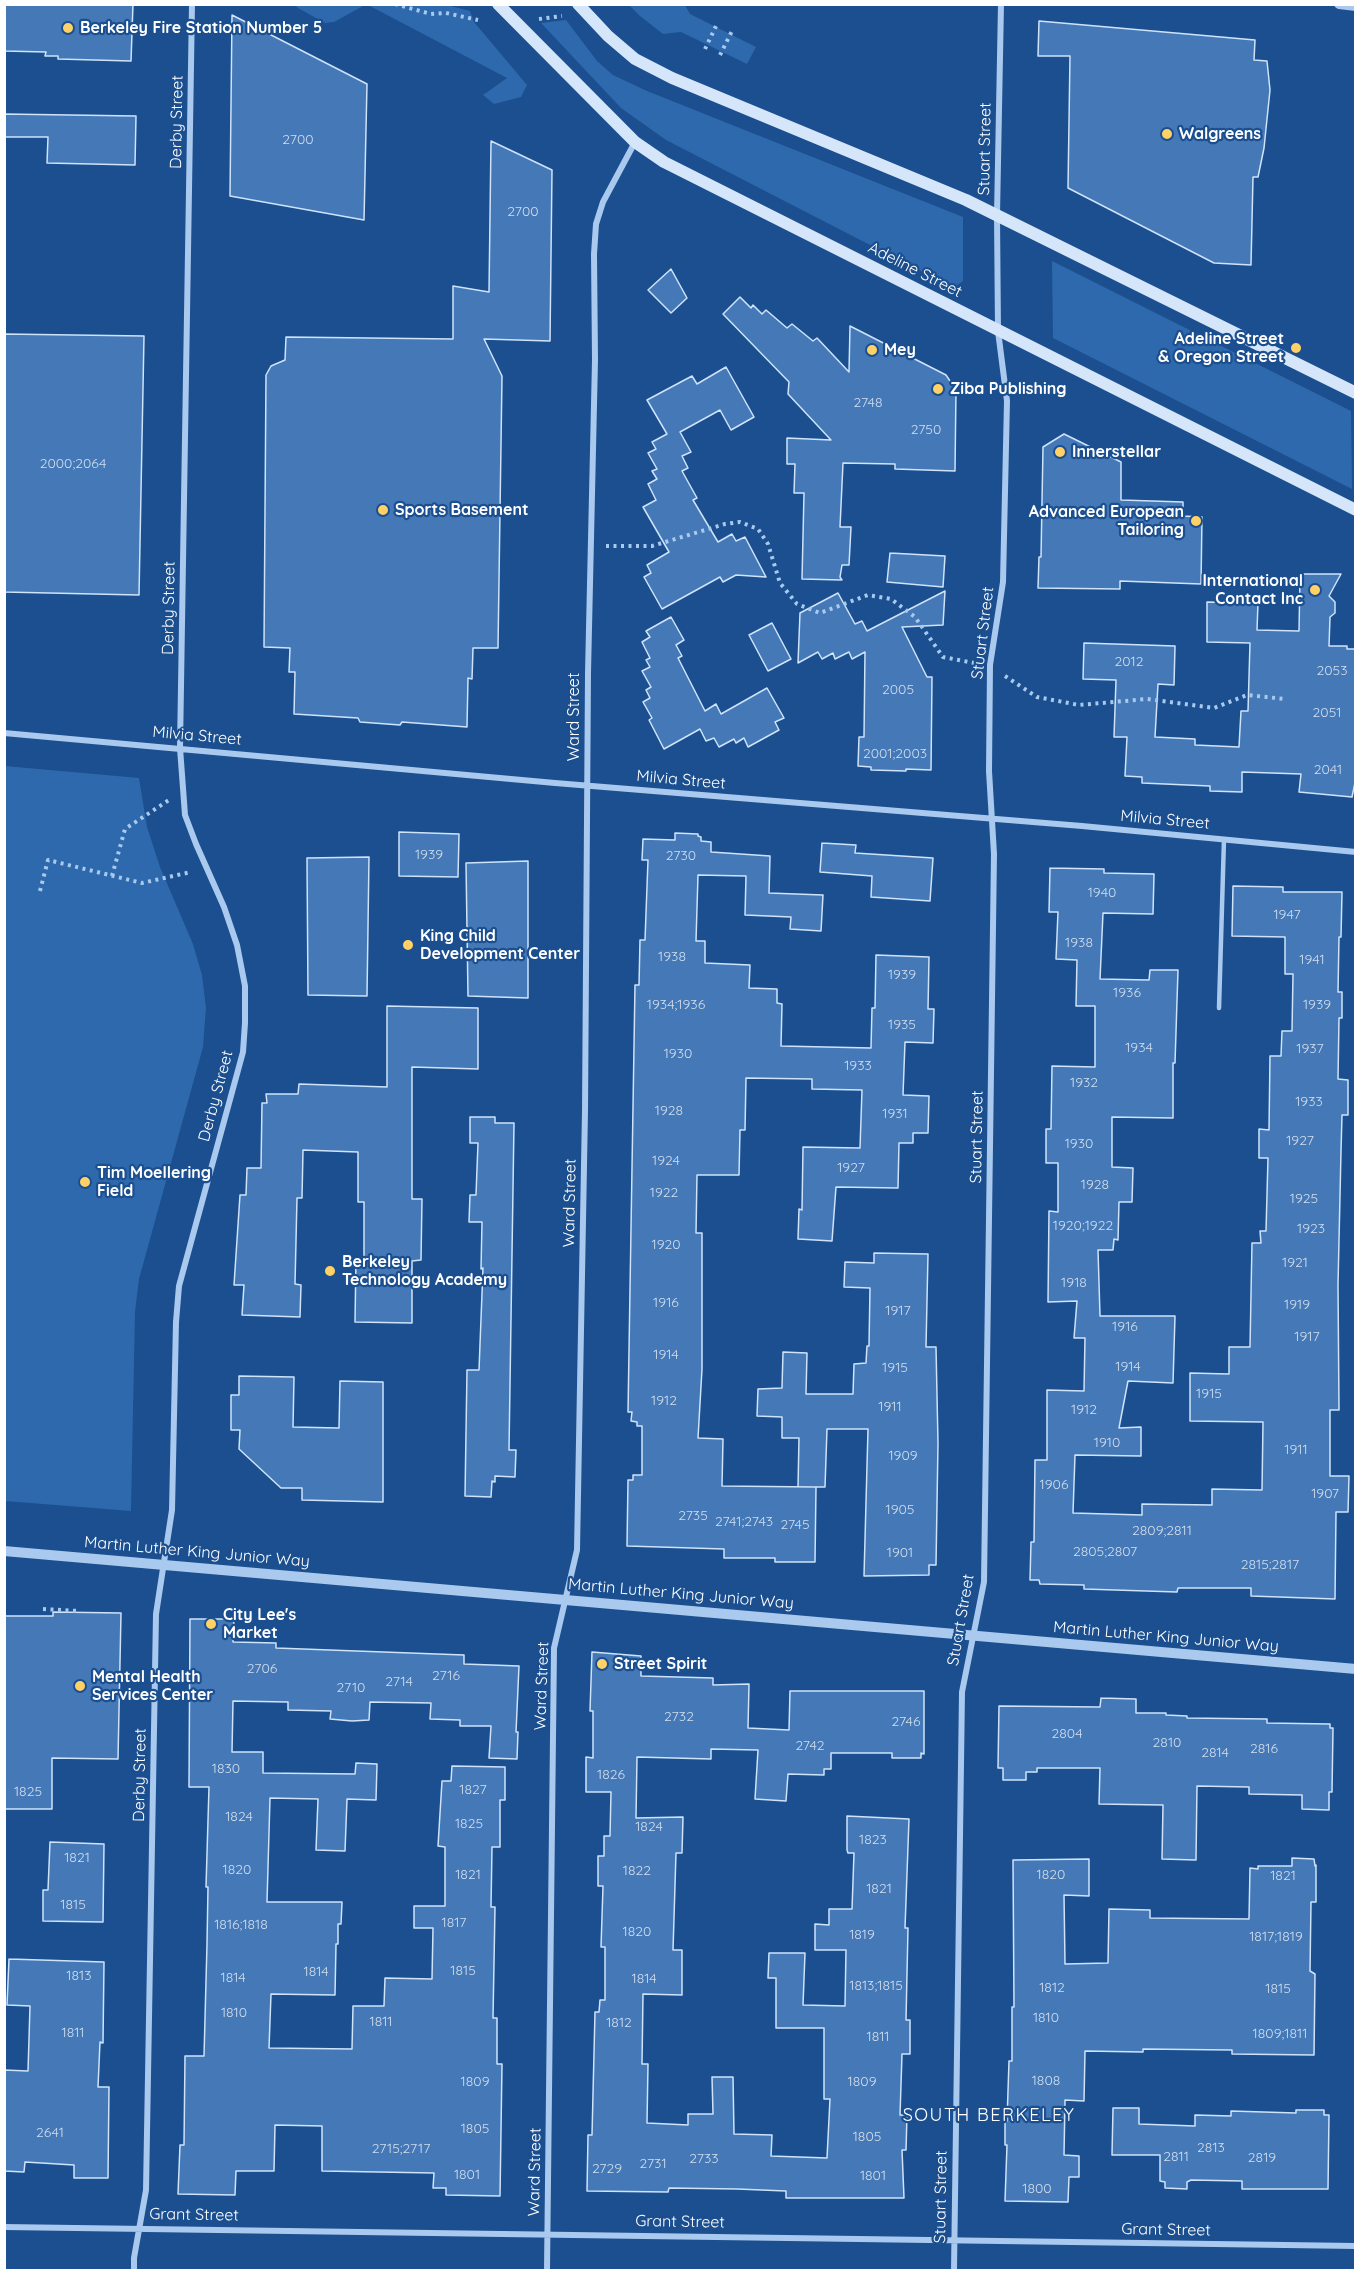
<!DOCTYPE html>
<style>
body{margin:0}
#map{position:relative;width:1360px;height:2275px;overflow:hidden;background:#1b4f8f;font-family:Quicksand,sans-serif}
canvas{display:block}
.frame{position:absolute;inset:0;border:6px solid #fff;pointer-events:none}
</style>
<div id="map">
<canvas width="1360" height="2275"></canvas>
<div class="frame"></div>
</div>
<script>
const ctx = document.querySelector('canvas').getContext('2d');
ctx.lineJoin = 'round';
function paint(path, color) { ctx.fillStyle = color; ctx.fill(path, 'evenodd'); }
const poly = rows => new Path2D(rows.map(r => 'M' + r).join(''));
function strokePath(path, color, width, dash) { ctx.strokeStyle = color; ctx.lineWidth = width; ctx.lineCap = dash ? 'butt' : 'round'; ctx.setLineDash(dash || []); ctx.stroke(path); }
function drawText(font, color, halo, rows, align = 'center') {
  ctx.font = font + ' Quicksand,sans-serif'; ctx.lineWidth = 4.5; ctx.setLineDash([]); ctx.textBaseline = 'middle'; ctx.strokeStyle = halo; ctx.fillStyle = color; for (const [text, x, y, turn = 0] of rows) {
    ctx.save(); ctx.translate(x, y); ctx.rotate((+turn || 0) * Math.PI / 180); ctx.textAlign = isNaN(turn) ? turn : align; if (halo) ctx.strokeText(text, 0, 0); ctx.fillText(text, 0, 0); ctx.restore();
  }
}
const green = poly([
 [295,5,365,5,334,22,325,23,298,8],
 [368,5,427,5,451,6,470,11,474,22,527,85,521,97,494,104,483,95,507,78],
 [629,5,685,5,690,14,756,47,747,64,681,32,663,34,640,16],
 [566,20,597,61,613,75,647,91,963,217,963,281,956,286,940,281,666,140,621,108,541,23],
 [1052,261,1351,411,1352,489,1053,338],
 [5,766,139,778,147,827,160,867,193,944,202,975,206,1008,203,1047,139,1279,135,1312,131,1511,5,1501]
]);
const building = poly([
 [4,4,133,4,131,61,58,59,58,56,45,56,46,52,4,51,4,4],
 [232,15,367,84,364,220,230,196,232,15],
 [1039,21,1255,40,1254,60,1267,61,1270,90,1264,148,1258,177,1253,177,1251,265,1214,263,1068,188,1070,56,1038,56,1039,21],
 [4,114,136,116,135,165,47,163,48,137,4,137,4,114],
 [491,141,552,170,550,341,484,339,502,376,498,648,473,648,472,679,468,678,467,727,402,722,400,725,360,722,358,718,294,714,295,672,289,672,290,648,264,647,266,375,271,366,285,360,286,337,453,339,453,286,489,292,491,141],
 [671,269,687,298,671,313,648,290,671,269],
 [740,297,751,308,753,305,762,314,766,310,787,328,792,324,813,341,817,338,849,372,850,326,946,375,956,390,955,471,895,469,895,464,843,463,840,527,851,527,849,565,842,565,840,577,842,580,802,579,804,493,794,493,795,464,787,464,787,438,831,440,788,394,789,382,723,314,740,297],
 [4,334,144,336,139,595,4,592,4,334],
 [726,367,754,417,731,430,720,410,680,432,691,452,682,456,688,468,682,471,697,498,693,500,718,542,732,534,736,541,745,537,766,577,736,575,723,582,720,577,662,609,644,577,651,573,647,565,669,552,643,507,656,500,648,484,657,479,652,471,657,469,648,453,656,449,652,442,667,434,647,400,692,376,697,384,726,367],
 [1064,434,1121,462,1121,500,1183,502,1183,516,1202,517,1201,584,1120,581,1120,589,1038,588,1039,557,1041,557,1043,447,1064,434],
 [890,553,945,556,943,587,887,582,890,553],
 [1303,574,1341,574,1329,596,1335,602,1335,613,1330,617,1329,646,1347,646,1347,649,1356,649,1356,778,1352,797,1299,792,1301,774,1242,772,1242,792,1210,791,1210,786,1142,783,1142,777,1125,776,1127,737,1114,737,1116,680,1083,679,1084,643,1175,646,1174,685,1158,684,1155,737,1195,739,1195,745,1239,747,1241,711,1248,711,1250,643,1207,642,1207,602,1258,603,1257,630,1299,631,1300,577,1303,577,1303,574],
 [945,591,943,625,902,627,927,677,932,677,931,770,906,769,906,771,871,770,871,767,858,766,859,737,864,737,865,652,852,659,849,652,835,659,833,653,822,659,818,652,798,663,800,613,838,593,855,624,862,621,867,631,945,591],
 [671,617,684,640,676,645,682,656,678,658,705,711,716,704,721,714,767,688,784,718,775,722,779,730,748,747,744,738,736,743,734,739,719,747,714,738,706,741,700,729,664,749,649,720,652,718,643,702,650,698,646,690,651,687,642,671,650,667,646,660,650,658,642,642,650,637,646,631,671,617],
 [772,623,791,659,768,671,749,635,772,623],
 [399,832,459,834,458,877,399,876,399,832],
 [675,833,698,834,698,836,701,837,701,841,711,842,711,852,770,856,769,893,823,895,821,931,790,929,791,917,745,915,746,876,698,875,696,941,705,941,705,963,750,965,749,988,777,989,777,1003,782,1004,781,1046,871,1048,872,1008,875,1008,876,955,929,957,928,1009,934,1009,933,1043,905,1042,903,1095,929,1096,928,1133,913,1133,913,1143,899,1143,898,1188,836,1187,832,1241,798,1239,799,1209,802,1210,803,1147,860,1148,862,1090,812,1089,812,1079,746,1078,745,1130,740,1130,739,1175,697,1175,696,1233,702,1233,702,1369,698,1438,723,1439,722,1486,816,1487,815,1562,775,1562,775,1558,724,1558,724,1549,627,1546,628,1480,633,1480,633,1475,642,1475,642,1426,637,1426,637,1422,631,1421,632,1412,628,1412,635,985,639,985,640,940,645,940,648,860,642,860,643,839,675,840,675,833],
 [822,843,856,845,855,853,933,858,930,901,871,897,872,876,820,872,822,843],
 [369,857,367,996,308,995,307,858,369,857],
 [528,861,528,998,468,996,466,863,528,861],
 [1050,868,1104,869,1104,873,1154,874,1153,914,1103,913,1100,979,1149,980,1150,970,1178,970,1175,1063,1173,1063,1173,1118,1112,1117,1112,1167,1133,1168,1132,1202,1119,1202,1118,1240,1114,1239,1113,1250,1098,1250,1100,1316,1175,1316,1173,1383,1128,1381,1119,1428,1141,1427,1141,1456,1075,1455,1073,1513,1142,1515,1142,1504,1212,1505,1212,1489,1262,1490,1263,1422,1190,1421,1190,1373,1229,1374,1229,1347,1250,1347,1252,1243,1261,1243,1260,1231,1266,1231,1268,1158,1259,1158,1259,1129,1269,1130,1270,1056,1281,1056,1282,1031,1292,1031,1293,974,1285,974,1285,937,1232,936,1233,886,1283,887,1283,892,1342,892,1341,937,1339,937,1338,992,1342,992,1342,1018,1339,1018,1338,1079,1348,1080,1348,1115,1342,1115,1341,1151,1338,1285,1339,1410,1330,1410,1330,1476,1349,1476,1348,1512,1336,1512,1335,1599,1251,1596,1251,1588,1178,1588,1177,1592,1084,1589,1084,1585,1040,1584,1039,1580,1030,1580,1031,1542,1034,1542,1035,1460,1047,1460,1047,1390,1084,1391,1085,1338,1074,1338,1077,1301,1048,1302,1049,1211,1058,1212,1058,1163,1046,1163,1046,1129,1051,1129,1052,1066,1095,1067,1095,1006,1076,1006,1077,960,1056,959,1058,912,1049,912,1050,868],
 [387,1006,478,1008,478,1069,412,1067,412,1199,422,1199,421,1260,412,1261,412,1323,355,1322,356,1258,364,1258,364,1202,358,1202,358,1152,303,1150,302,1198,297,1198,295,1284,301,1285,300,1317,242,1315,244,1285,234,1285,240,1195,246,1195,247,1168,261,1168,262,1103,267,1103,266,1094,298,1094,299,1084,387,1087,387,1006],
 [470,1117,495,1117,495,1123,514,1123,509,1450,516,1450,515,1477,495,1476,495,1482,492,1481,491,1497,465,1496,467,1370,479,1370,483,1268,481,1269,482,1222,469,1222,470,1195,476,1195,478,1143,470,1143,470,1117],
 [874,1253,928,1254,926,1347,936,1347,938,1443,936,1565,929,1565,929,1575,864,1576,868,1429,827,1429,825,1487,798,1487,799,1438,782,1438,782,1417,757,1416,758,1389,782,1388,783,1352,807,1353,806,1394,853,1394,854,1364,866,1363,867,1346,869,1346,870,1288,844,1287,845,1262,874,1263,874,1253],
 [239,1376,294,1377,293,1427,339,1428,340,1381,383,1382,383,1502,302,1500,302,1488,281,1488,239,1449,240,1430,231,1430,231,1395,239,1395,239,1376],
 [53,1612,121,1613,118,1759,52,1758,52,1809,4,1809,4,1616,53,1616,53,1612],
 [190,1619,234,1619,233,1642,276,1643,276,1648,464,1655,464,1664,519,1666,516,1732,518,1732,517,1759,489,1758,491,1726,460,1726,460,1720,430,1719,431,1703,370,1702,369,1720,352,1721,330,1719,331,1711,288,1710,288,1702,233,1701,232,1752,263,1752,263,1773,355,1774,356,1763,377,1764,376,1800,347,1799,345,1851,316,1850,318,1799,270,1798,267,1902,342,1902,341,1924,338,1924,338,1944,336,1944,335,1995,271,1994,269,2048,352,2049,353,2006,384,2006,385,1978,432,1979,433,1928,414,1928,414,1906,445,1906,445,1847,438,1846,442,1781,451,1781,452,1766,505,1767,505,1800,500,1800,500,1847,492,1847,491,1907,495,1907,493,2018,497,2018,497,2064,502,2064,500,2196,446,2195,446,2188,433,2188,434,2173,322,2171,322,2126,275,2125,274,2171,236,2171,235,2195,178,2194,180,2145,184,2145,185,2056,204,2056,207,1944,208,1887,206,1887,209,1787,189,1787,190,1619],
 [592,1652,641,1656,641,1676,713,1678,713,1685,749,1684,748,1728,789,1730,790,1691,924,1691,924,1754,921,1753,921,1758,892,1758,892,1753,831,1753,831,1769,824,1769,824,1775,788,1774,786,1801,755,1799,758,1750,711,1749,711,1759,637,1757,636,1818,683,1817,682,1853,676,1853,673,1950,682,1950,682,1995,643,1994,642,2064,648,2064,647,2123,688,2125,688,2114,713,2114,712,2077,733,2077,734,2134,772,2135,771,2156,827,2158,830,2099,824,2099,824,2028,776,2028,776,1978,768,1978,769,1953,805,1953,803,2005,845,2006,846,1950,815,1950,815,1924,829,1925,829,1909,852,1909,854,1853,848,1853,847,1850,847,1816,909,1819,905,1928,908,1928,906,2020,910,2020,910,2054,902,2054,900,2115,907,2115,906,2150,902,2150,904,2198,786,2198,786,2191,737,2189,669,2188,668,2192,587,2191,588,2135,592,2135,595,2012,599,2012,600,2000,605,2000,605,1947,601,1947,603,1886,598,1886,598,1856,604,1856,604,1836,610,1836,611,1792,586,1792,586,1757,593,1758,593,1711,590,1711,592,1652],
 [1101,1698,1136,1699,1136,1713,1166,1713,1166,1715,1187,1716,1187,1718,1267,1719,1267,1723,1330,1724,1330,1728,1333,1728,1332,1792,1329,1792,1329,1810,1302,1809,1302,1795,1249,1794,1249,1787,1197,1786,1196,1860,1162,1859,1163,1805,1099,1804,1100,1768,1037,1768,1037,1772,1026,1772,1026,1780,1003,1780,1003,1768,998,1768,999,1706,1100,1707,1101,1698],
 [50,1842,104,1844,103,1922,43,1921,43,1890,48,1890,50,1842],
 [1292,1858,1314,1859,1315,1866,1316,1865,1316,1902,1311,1902,1310,1971,1315,1974,1314,2055,1232,2054,1232,2050,1143,2049,1143,2052,1085,2051,1084,2101,1065,2100,1064,2155,1079,2156,1079,2177,1069,2177,1068,2202,1005,2201,1007,2145,1005,2145,1005,2121,1007,2121,1009,2061,1012,2061,1012,2007,1014,2007,1013,1860,1089,1859,1089,1896,1064,1895,1065,1964,1108,1963,1109,1909,1150,1910,1150,1918,1249,1919,1250,1868,1258,1869,1258,1866,1292,1866,1292,1858],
 [9,1959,104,1962,103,2043,100,2042,98,2087,109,2087,108,2178,74,2178,74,2165,25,2162,24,2172,4,2171,4,2070,28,2071,30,2006,7,2005,9,1959],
 [1113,2108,1139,2108,1139,2124,1195,2126,1195,2115,1231,2116,1231,2111,1296,2113,1296,2110,1324,2110,1324,2115,1329,2115,1328,2189,1242,2189,1242,2181,1191,2180,1187,2182,1187,2189,1165,2188,1165,2182,1160,2181,1160,2155,1112,2155,1113,2108]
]);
const path = poly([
 [395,4,431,14,446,13,478,20],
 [539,19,562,16],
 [705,49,717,24],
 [720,55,732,31],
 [606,546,652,546,725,524,740,522,758,529,768,544,780,583,797,604,820,613,868,595,891,599,915,617,943,657,974,663],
 [1005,676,1037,697,1079,705,1147,699,1214,708,1247,695,1285,699],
 [112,876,125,829,169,800],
 [40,891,48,860,142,883,191,872],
 [43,1609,79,1611]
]);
const service = poly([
 [1219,1008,1224,839]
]);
const minor = poly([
 [4,733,555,783,1082,826,1356,852],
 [4,2227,1356,2246],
 [134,2270,134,2258,146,2190,156,1614,172,1510,176,1322,179,1286,243,1052,245,1023,245,986,237,945,224,907,196,844,185,815,180,748,192,4],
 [547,2270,554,1648,577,1550,585,1111,588,673,595,360,594,254,596,224,603,202,635,142],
 [954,2270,962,1692,984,1582,994,854,989,771,990,665,1003,582,1007,401,998,331,997,215,1001,4]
]);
const tertiary = poly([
 [1339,4,1356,6],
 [4,1551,1356,1669]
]);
const secondary = poly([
 [498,4,635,142,664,162,1356,510],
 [578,4,608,36,635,59,672,78,966,200,1356,393]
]);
const markers = [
 [68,28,6,"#ffd166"],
 [1167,134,6,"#ffd166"],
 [1296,348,6,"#ffd166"],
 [872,350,6,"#ffd166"],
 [938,389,6,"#ffd166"],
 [1060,452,6,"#ffd166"],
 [383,510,6,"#ffd166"],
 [1196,521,6,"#ffd166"],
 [1315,590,6,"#ffd166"],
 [408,945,6,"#ffd166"],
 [85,1182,6,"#ffd166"],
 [330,1271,6,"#ffd166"],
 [211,1624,6,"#ffd166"],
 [602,1664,6,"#ffd166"],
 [80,1686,6,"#ffd166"]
];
const numberNames = [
 ["2700",298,140],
 ["2700",523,212],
 ["2748",868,403],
 ["2750",926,430],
 ["2000;2064",73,464],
 ["2012",1129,662],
 ["2053",1332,671],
 ["2005",898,690],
 ["2051",1327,713],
 ["2001;2003",895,754],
 ["2041",1328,770],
 ["1939",429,855],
 ["2730",681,856],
 ["1940",1102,893],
 ["1947",1287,915],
 ["1938",1079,943],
 ["1938",672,957],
 ["1941",1312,960],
 ["1939",902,975],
 ["1936",1127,993],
 ["1934;1936",676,1005],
 ["1939",1317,1005],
 ["1935",902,1025],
 ["1934",1139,1048],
 ["1937",1310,1049],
 ["1930",678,1054],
 ["1933",858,1066],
 ["1932",1084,1083],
 ["1933",1309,1102],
 ["1928",669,1111],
 ["1931",895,1114],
 ["1927",1300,1141],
 ["1930",1079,1144],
 ["1924",666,1161],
 ["1927",851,1168],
 ["1928",1095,1185],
 ["1922",664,1193],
 ["1925",1304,1199],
 ["1920;1922",1083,1226],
 ["1923",1311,1229],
 ["1920",666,1245],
 ["1921",1295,1263],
 ["1918",1074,1283],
 ["1916",666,1303],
 ["1919",1297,1305],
 ["1917",898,1311],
 ["1916",1125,1327],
 ["1917",1307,1337],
 ["1914",666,1355],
 ["1914",1128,1367],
 ["1915",895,1368],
 ["1915",1209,1394],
 ["1912",664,1401],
 ["1911",890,1407],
 ["1912",1084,1410],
 ["1910",1107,1443],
 ["1911",1296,1450],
 ["1909",903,1456],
 ["1906",1054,1485],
 ["1907",1325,1494],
 ["1905",900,1510],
 ["2735",693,1516],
 ["2741;2743",744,1522],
 ["2745",795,1525],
 ["2809;2811",1162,1531],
 ["2805;2807",1105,1552],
 ["1901",900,1553],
 ["2815;2817",1270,1565],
 ["2706",262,1669],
 ["2716",446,1676],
 ["2714",399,1682],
 ["2710",351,1688],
 ["2732",679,1717],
 ["2746",906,1722],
 ["2804",1067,1734],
 ["2810",1167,1743],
 ["2742",810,1746],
 ["2816",1264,1749],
 ["2814",1215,1753],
 ["1830",226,1769],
 ["1826",611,1775],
 ["1827",473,1790],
 ["1825",28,1792],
 ["1824",239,1817],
 ["1825",469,1824],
 ["1824",649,1827],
 ["1823",873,1840],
 ["1821",77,1858],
 ["1820",237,1870],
 ["1822",637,1871],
 ["1821",468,1875],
 ["1820",1051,1875],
 ["1821",1283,1876],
 ["1821",879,1889],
 ["1815",73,1905],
 ["1817",454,1923],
 ["1816;1818",241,1925],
 ["1820",637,1932],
 ["1819",862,1935],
 ["1817;1819",1276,1937],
 ["1815",463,1971],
 ["1814",316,1972],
 ["1813",79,1976],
 ["1814",233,1978],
 ["1814",644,1979],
 ["1813;1815",876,1986],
 ["1812",1052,1988],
 ["1815",1278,1989],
 ["1810",234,2013],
 ["1810",1046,2018],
 ["1811",381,2022],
 ["1812",619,2023],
 ["1811",73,2033],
 ["1809;1811",1280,2034],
 ["1811",878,2037],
 ["1808",1046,2081],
 ["1809",475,2082],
 ["1809",862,2082],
 ["1805",475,2129],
 ["2641",50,2133],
 ["1805",867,2137],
 ["2813",1211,2148],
 ["2715;2717",401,2149],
 ["2811",1176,2157],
 ["2819",1262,2158],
 ["2733",704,2159],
 ["2731",653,2164],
 ["2729",607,2169],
 ["1801",467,2175],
 ["1801",873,2176],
 ["1800",1037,2189]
];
const poiNames = [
 ["Berkeley Fire Station Number 5",80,28],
 ["Walgreens",1179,134],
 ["Adeline Street",1284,339,"right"],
 ["& Oregon Street",1284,357,"right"],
 ["Mey",884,350],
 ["Ziba Publishing",950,389],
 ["Innerstellar",1072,452],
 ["Sports Basement",395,510],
 ["Advanced European",1184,512,"right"],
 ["Tailoring",1184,530,"right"],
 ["International",1303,581,"right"],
 ["Contact Inc",1303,599,"right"],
 ["King Child",420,936],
 ["Development Center",420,954],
 ["Tim Moellering",97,1173],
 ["Field",97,1191],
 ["Berkeley",342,1262],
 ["Technology Academy",342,1280],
 ["City Lee's",223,1615],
 ["Market",223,1633],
 ["Street Spirit",614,1664],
 ["Mental Health",92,1677],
 ["Services Center",92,1695]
];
const streetNames = [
 ["Derby Street",177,122,-89],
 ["Stuart Street",985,149,-89],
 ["Adeline Street",915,270,27],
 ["Derby Street",169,608,-89],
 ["Stuart Street",983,633,-83],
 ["Ward Street",574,717,-90],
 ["Milvia Street",197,736,5],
 ["Milvia Street",681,780,5],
 ["Milvia Street",1165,820,5],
 ["Derby Street",216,1096,-75],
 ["Stuart Street",977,1137,-89],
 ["Ward Street",570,1203,-89],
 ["Martin Luther King Junior Way",197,1552,5],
 ["Martin Luther King Junior Way",681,1594,5],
 ["Stuart Street",961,1620,-80],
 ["Martin Luther King Junior Way",1166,1637,5],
 ["Ward Street",542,1686,-88],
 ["Derby Street",140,1775,-89],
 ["Ward Street",535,2172,-89],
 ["Stuart Street",941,2197,-89],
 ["Grant Street",194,2215,1],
 ["Grant Street",680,2222,1],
 ["Grant Street",1166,2230,1]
];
const neighbourhoodNames = [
 ["SOUTH BERKELEY",989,2116]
];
paint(green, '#2e69ad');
paint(building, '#4478b7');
strokePath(building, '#cfe3fa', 1.5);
strokePath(path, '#a9c9ee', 4, [3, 4.5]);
strokePath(service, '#a9c9ee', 4.5);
strokePath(minor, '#a9c9ee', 6);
strokePath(tertiary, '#a9c9ee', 10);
strokePath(secondary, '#d6e6fa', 12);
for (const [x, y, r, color] of markers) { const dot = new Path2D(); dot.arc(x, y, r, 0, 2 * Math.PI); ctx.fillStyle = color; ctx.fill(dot); strokePath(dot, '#1b4f8f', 2); }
drawText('14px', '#d0dded', null, numberNames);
drawText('bold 16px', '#fff', '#1b4f8f', poiNames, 'left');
drawText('16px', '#fff', '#1b4f8f', streetNames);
ctx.letterSpacing = '1.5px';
drawText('18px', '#fff', '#1b4f8f', neighbourhoodNames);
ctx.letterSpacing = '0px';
</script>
